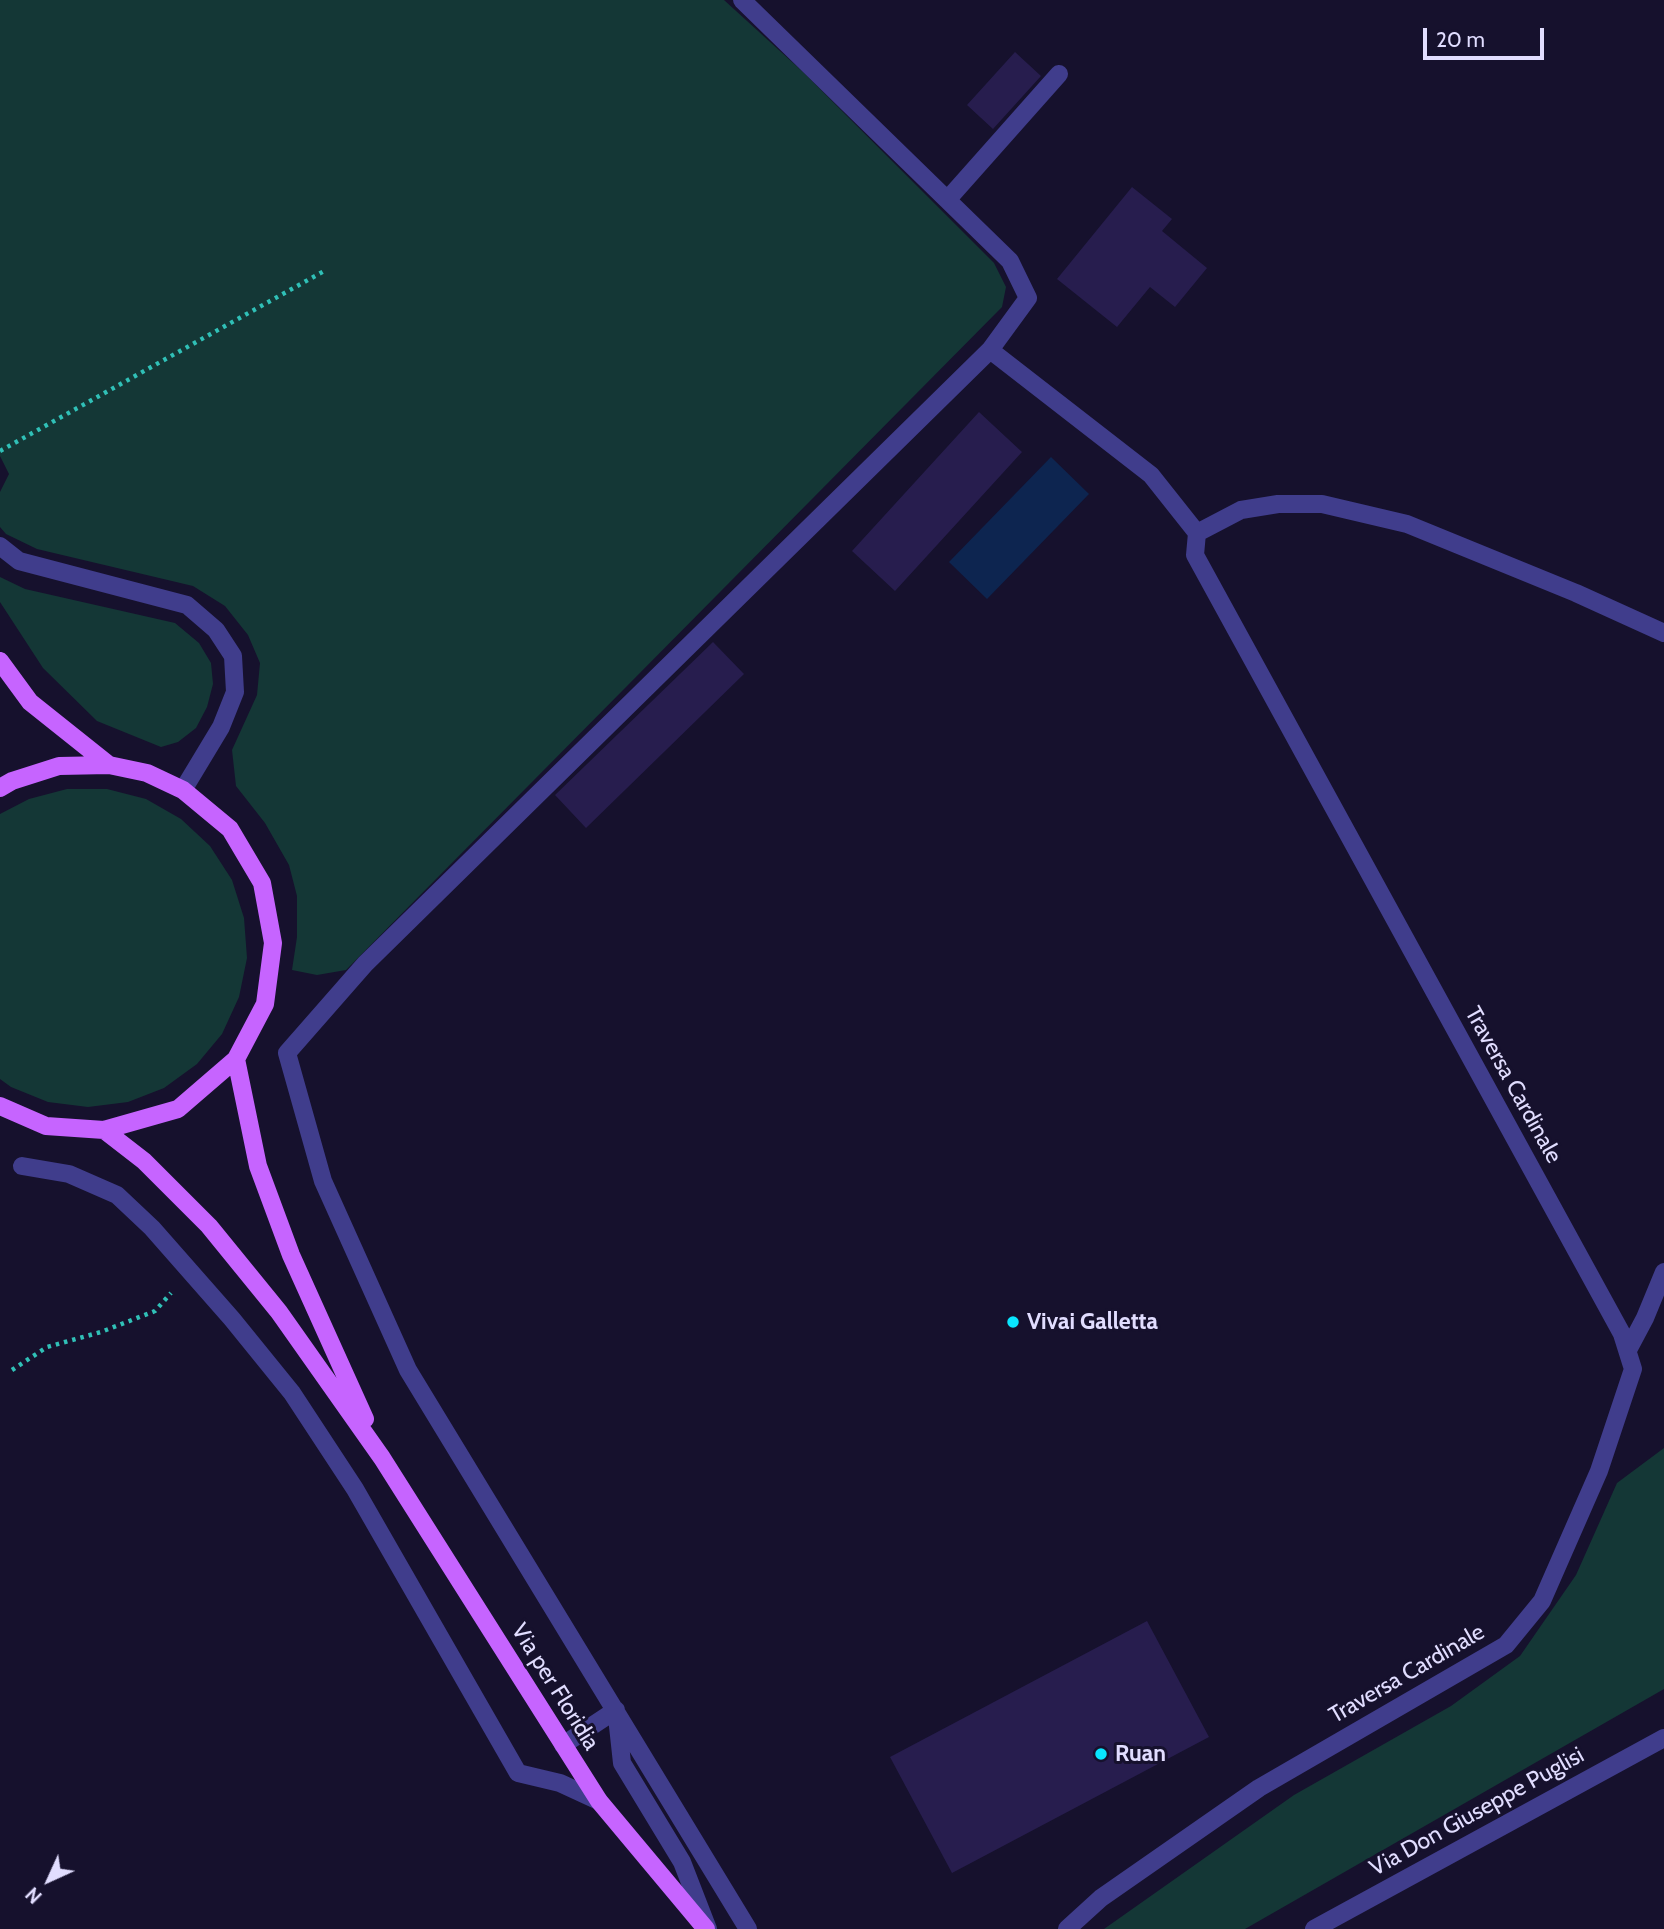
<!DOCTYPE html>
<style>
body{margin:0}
#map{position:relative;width:1664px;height:1929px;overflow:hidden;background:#16112d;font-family:Cabin,sans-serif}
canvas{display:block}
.north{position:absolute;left:14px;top:1845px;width:70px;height:70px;-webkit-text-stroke:5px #16112d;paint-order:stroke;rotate:225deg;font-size:19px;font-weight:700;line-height:28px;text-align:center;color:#e1ddff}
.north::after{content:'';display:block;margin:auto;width:24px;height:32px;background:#e1ddff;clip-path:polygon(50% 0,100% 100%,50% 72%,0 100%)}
.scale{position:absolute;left:1423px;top:28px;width:121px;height:32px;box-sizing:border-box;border:4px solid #e1ddff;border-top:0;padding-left:9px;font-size:21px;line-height:24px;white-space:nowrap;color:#e1ddff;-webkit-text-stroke:5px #16112d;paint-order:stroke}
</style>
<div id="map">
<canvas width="1664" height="1929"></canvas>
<div class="north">N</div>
<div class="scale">20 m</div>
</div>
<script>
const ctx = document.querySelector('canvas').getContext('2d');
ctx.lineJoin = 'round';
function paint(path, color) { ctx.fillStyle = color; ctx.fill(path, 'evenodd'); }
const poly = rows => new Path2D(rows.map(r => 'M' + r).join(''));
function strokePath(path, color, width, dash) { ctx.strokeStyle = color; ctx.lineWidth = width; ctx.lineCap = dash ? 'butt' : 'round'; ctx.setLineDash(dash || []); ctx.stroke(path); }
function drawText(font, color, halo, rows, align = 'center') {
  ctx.font = font + ' Cabin,sans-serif'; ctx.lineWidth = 6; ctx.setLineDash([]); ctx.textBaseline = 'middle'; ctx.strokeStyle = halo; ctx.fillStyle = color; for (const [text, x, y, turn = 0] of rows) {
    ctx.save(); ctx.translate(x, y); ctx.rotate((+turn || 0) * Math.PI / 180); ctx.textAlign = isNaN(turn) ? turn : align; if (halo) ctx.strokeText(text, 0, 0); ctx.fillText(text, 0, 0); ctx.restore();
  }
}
const green = poly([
 [0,0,724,0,803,72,994,263,1006,287,1002,307,346,970,317,975,292,970,297,937,297,896,289,865,265,823,236,786,232,750,257,695,260,663,248,635,225,606,193,586,37,549,6,534,0,527,0,492,9,474,0,456],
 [0,577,25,589,175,623,199,643,211,663,213,684,207,707,196,728,178,742,161,747,97,721,43,668,0,602],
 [67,789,107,789,146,799,181,819,210,846,232,880,244,918,247,958,239,997,222,1034,197,1064,164,1088,128,1102,88,1107,48,1102,11,1087,0,1079,0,814,29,799],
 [1664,1448,1664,1689,1245,1929,1104,1929,1294,1795,1451,1706,1520,1656,1576,1575,1617,1483]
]);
const water = poly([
 [1051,457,1089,494,987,599,949,562]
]);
const building = poly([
 [1015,52,1041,76,993,129,967,105],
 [1132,187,1172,219,1162,231,1207,268,1175,307,1150,287,1117,327,1057,279],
 [979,412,1022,452,895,591,852,551],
 [713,642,744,674,586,828,555,795],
 [1147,1621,1209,1737,952,1873,890,1757]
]);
const path = poly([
 [0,451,326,270],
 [12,1370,47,1347,101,1332,155,1311,171,1293]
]);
const minor = poly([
 [742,0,1010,261,1028,298,990,350,365,964,287,1053,323,1181,408,1370,748,1929],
 [948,199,1059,74],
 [990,350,1151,475,1197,533],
 [1197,533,1241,510,1278,504,1322,504,1407,524,1576,593,1664,633],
 [0,546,19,561,187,605,216,630,233,656,235,692,221,727,183,790],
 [22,1166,69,1174,117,1195,152,1228,232,1319,292,1393,355,1489,518,1773,560,1783,599,1801],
 [1628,1350,1645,1318,1664,1272],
 [617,1717,622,1763,682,1862,708,1929],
 [563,1745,616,1710],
 [1067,1929,1101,1898,1259,1788,1506,1645,1542,1601,1599,1471,1633,1369,1622,1334,1195,555,1197,533],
 [1314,1929,1664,1738]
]);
const major = poly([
 [0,661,30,702,109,765],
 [0,788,12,781,59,766,109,765,147,773,183,790,230,829,262,883,273,943,265,1004,236,1059,178,1109,104,1130,46,1126,0,1106],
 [236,1059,258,1166,291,1255,365,1419],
 [104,1130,144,1161,209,1226,279,1312,382,1458,599,1801,706,1929]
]);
const markers = [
 [1013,1322,7,"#09e6ff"],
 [1101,1754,7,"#09e6ff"]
];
const streetNames = [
 ["Traversa Cardinale",1513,1085,61],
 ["Traversa Cardinale",1407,1674,-30],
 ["Via per Floridia",555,1687,58],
 ["Via Don Giuseppe Puglisi",1477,1812,-29]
];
const poiNames = [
 ["Vivai Galletta",1027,1322],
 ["Ruan",1115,1754]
];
paint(green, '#143736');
paint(water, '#0d2550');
paint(building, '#271d4e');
strokePath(path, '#30c0b7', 4.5, [3.5, 5]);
strokePath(minor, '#403d8c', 18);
strokePath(major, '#c664ff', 18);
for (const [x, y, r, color] of markers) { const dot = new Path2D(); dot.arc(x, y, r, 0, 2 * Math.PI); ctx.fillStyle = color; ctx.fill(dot); strokePath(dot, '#16112d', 2.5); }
drawText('23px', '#e1ddff', '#16112d', streetNames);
drawText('bold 23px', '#e1ddff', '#16112d', poiNames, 'left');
</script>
